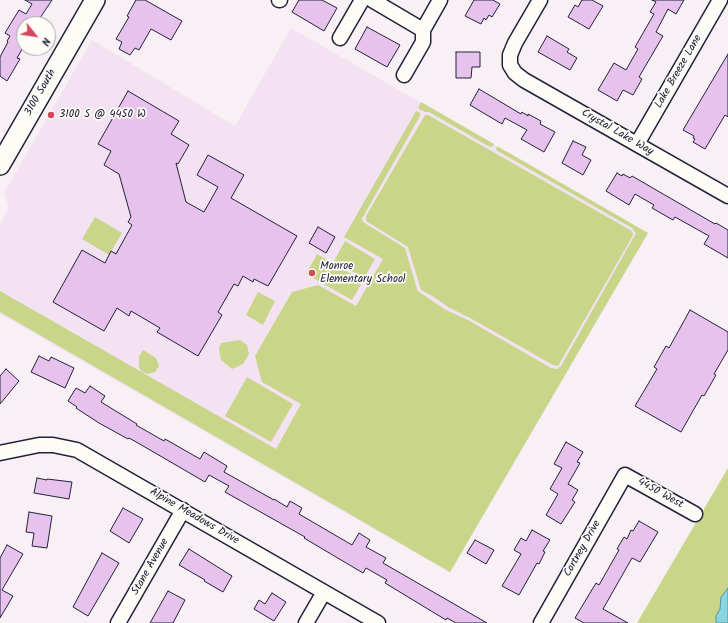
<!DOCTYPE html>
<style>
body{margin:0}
#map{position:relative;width:728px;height:623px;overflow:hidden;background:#f8f0f5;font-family:Kalam,sans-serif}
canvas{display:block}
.north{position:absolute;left:16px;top:16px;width:40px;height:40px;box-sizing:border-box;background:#fdfcf7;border:1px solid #a5a5ac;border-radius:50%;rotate:120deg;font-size:11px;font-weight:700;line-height:16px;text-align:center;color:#22223b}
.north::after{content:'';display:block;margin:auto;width:14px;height:18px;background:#d1495b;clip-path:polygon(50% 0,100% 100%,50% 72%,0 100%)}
</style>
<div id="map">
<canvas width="728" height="623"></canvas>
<div class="north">N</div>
</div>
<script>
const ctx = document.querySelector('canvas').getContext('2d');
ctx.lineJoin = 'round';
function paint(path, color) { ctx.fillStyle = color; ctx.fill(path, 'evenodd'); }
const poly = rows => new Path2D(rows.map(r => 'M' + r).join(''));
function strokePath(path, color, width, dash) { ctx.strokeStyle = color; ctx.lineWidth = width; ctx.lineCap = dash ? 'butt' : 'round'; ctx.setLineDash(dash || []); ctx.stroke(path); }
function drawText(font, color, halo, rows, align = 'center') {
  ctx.font = font + ' Kalam,sans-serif'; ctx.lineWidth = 3.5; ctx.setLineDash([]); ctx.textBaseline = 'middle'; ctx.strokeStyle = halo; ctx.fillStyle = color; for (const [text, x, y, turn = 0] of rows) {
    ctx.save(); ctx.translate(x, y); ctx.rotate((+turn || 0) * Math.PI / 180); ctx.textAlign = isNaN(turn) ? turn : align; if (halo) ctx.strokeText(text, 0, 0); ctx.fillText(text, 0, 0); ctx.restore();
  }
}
const built = poly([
 [291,28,648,233,450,573,0,314,0,224,9,207,4,193,92,40,235,126]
]);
const green = poly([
 [421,102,494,144,493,146,490,147,429,112,425,112,418,108],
 [416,111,420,113,420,116,364,215,362,218,363,222,405,248,417,289,419,292,446,310,468,320,551,368,557,369,561,366,636,233,632,228,496,150,497,146,648,233,450,572,0,312,0,291,276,449,301,404,262,382,255,356,292,292,318,285,356,306,383,259,344,237],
 [425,115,428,115,632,231,633,234,632,237,558,366,553,365,470,318,448,307,434,297,421,290,408,247,366,221,366,216],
 [95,217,122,233,109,255,82,239],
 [345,241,375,259,364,278,334,261],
 [317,254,363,281,352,300,306,274],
 [258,292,275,301,263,325,246,315],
 [240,340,247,345,249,354,243,364,232,369,221,360,219,349,221,343],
 [143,350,156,358,159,366,155,372,147,374,141,371,139,367,139,357],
 [247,377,293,404,271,442,225,416],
 [728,468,728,623,637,623]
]);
const water = poly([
 [728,588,728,623,716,623,716,616,720,609,721,597,728,588]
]);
const building = poly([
 [25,0,52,0,38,21,44,24,24,24,24,46,17,58,20,59,7,81,0,76,0,57,8,42,7,41,10,36,5,33,19,10,26,14,32,4,25,0],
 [136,0,145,0,182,21,171,40,151,29,139,50,135,48,130,55,119,49,122,42,116,39,129,17,127,16,136,0],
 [299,0,322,0,337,8,324,31,292,12,299,0],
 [474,0,493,0,500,4,492,17,489,15,486,20,484,18,481,24,465,16,474,0],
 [582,0,592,0,603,6,589,29,568,17,575,5,578,7,582,0],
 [652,0,684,0,676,14,668,9,656,32,663,36,639,77,642,79,633,95,623,90,617,101,598,90,614,63,626,70,638,49,635,47,654,14,650,12,656,2,652,0],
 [367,27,400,45,387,67,355,49,367,27],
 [547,36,569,49,567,52,577,58,570,70,538,52,547,36],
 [456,52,480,52,480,67,472,67,471,78,456,78,456,52],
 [728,54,728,117,725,115,705,149,693,142,695,139,693,138,694,136,683,130,728,54],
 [479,89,521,114,522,112,528,116,528,114,541,121,540,124,555,132,544,152,521,139,527,130,505,118,502,124,470,105,479,89],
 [128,91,179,121,171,134,189,145,178,164,176,163,186,202,204,212,218,187,197,175,208,155,244,175,231,198,297,236,268,286,254,279,253,282,243,276,238,286,234,284,218,312,222,315,198,356,157,332,160,328,131,311,129,316,117,308,104,331,53,302,82,250,105,263,111,251,116,254,132,225,128,222,131,217,119,174,104,165,111,151,98,144,128,91],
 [573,141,586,147,582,155,591,160,583,175,562,163,573,141],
 [617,173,622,176,623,174,630,178,632,176,715,224,716,223,728,230,728,258,704,244,709,236,675,217,673,220,652,208,654,205,635,194,629,205,606,191,617,173],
 [318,227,335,237,326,253,309,243,318,227],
 [690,310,728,332,728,350,714,374,716,375,704,396,702,395,681,432,635,406,657,369,654,367,666,346,669,348,690,310],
 [39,356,49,361,51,357,74,368,65,388,31,372,39,356],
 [6,369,19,381,0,404,0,376,6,369],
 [90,386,105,396,101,402,137,424,136,425,164,441,165,439,200,459,204,452,227,466,224,472,274,500,274,499,287,507,290,501,302,508,299,514,352,545,359,533,370,540,366,547,386,558,383,563,487,623,456,623,447,618,446,620,385,583,387,580,366,568,363,573,304,538,305,537,225,492,229,486,209,475,205,482,138,443,129,438,128,439,99,423,76,408,77,407,68,401,76,388,85,393,90,386],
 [566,442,583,452,577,462,580,463,568,484,578,490,572,500,575,502,561,524,546,515,558,494,550,489,562,468,554,464,566,442],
 [37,478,47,480,47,479,72,482,69,499,34,493,37,478],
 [123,508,143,519,129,543,110,531,123,508],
 [29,512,52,516,47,548,32,546,34,533,26,532,29,512],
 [639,521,658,532,640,562,632,558,603,609,628,623,584,623,575,618,596,583,599,585,619,550,617,549,624,537,627,539,631,530,633,531,639,521],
 [532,530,550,540,543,551,545,552,539,564,537,563,519,595,502,586,521,554,514,550,521,538,526,541,532,530],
 [475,540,494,550,486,564,467,553,475,540],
 [7,545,23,554,2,590,13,596,0,618,0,558,7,545],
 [189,549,232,576,223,592,204,581,205,580,179,565,189,549],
 [102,553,119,563,88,616,73,607,102,553],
 [168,591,185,600,173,623,150,623,168,591],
 [272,593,286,602,274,621,254,609,259,600,265,604,272,593]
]);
const street = poly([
 [279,0,280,0],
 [372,0,423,30],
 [540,0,515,43,510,55,510,65,515,73,524,80,728,196],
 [340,38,362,0],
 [404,75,423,42,423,30,440,0],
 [637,144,720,0],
 [0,453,39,445,53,445,77,450,378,623],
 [118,623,183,510],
 [306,623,324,592],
 [541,623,625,475,695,514]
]);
const secondary = poly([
 [0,165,95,0]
]);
const markers = [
 [51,115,4,"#d1495b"],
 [312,273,4,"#d1495b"]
];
const streetNames = [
 ["Lake Breeze Lane",679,72,-60],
 ["3100 South",41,93,-60],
 ["Crystal Lake Way",617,133,30],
 ["4450 West",660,494,29],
 ["Alpine Meadows Drive",194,517,30],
 ["Cortney Drive",583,549,-60],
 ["Stane Avenue",151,567,-60]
];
const poiNames = [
 ["3100 S @ 4450 W",59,115],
 ["Monroe",320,267],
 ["Elementary School",320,280]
];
paint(built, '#f3e2f2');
paint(green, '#c9d68a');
paint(water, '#86d7e0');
strokePath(water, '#5e8f9e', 1);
paint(building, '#e6c2ec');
strokePath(building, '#22223b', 1);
strokePath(street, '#22223b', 17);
strokePath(secondary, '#22223b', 22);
strokePath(street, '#fdfcf7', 14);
strokePath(secondary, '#fdfcf7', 19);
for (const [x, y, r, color] of markers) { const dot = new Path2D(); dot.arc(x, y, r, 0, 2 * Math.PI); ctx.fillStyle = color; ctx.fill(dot); strokePath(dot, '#fdfcf7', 1.5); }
drawText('11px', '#22223b', '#fdfcf7', streetNames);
drawText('11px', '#22223b', '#fdfcf7', poiNames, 'left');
</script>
